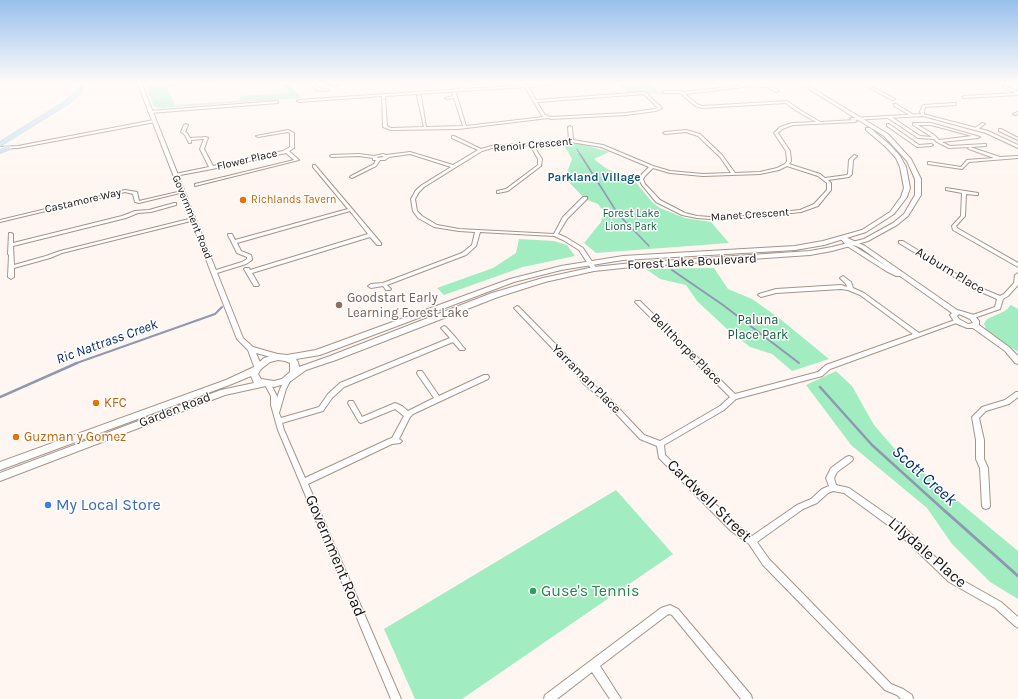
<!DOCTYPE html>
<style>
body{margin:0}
canvas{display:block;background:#fff6f1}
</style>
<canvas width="1018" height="699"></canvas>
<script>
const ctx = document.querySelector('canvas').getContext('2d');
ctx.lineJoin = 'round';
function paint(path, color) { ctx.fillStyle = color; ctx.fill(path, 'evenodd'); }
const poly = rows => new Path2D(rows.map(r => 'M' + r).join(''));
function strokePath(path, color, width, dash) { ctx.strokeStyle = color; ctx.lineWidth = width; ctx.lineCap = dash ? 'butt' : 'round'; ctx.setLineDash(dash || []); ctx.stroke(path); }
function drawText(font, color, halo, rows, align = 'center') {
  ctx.font = font + ' Karla,sans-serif'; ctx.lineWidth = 3; ctx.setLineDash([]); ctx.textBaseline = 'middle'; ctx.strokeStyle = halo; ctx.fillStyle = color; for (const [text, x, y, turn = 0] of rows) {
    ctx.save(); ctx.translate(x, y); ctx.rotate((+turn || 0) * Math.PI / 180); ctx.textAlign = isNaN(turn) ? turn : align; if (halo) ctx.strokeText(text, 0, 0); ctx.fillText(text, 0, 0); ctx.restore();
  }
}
const green = poly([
 [144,82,152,82,153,84,159,85,176,82,248,82,166,87,175,105,239,101,241,96,290,93,279,82,286,82,302,98,159,108,154,106],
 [617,82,649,82,661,94,628,94],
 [563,143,581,144,609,152,594,159,607,169,634,180,652,202,660,208,685,218,711,222,729,243,596,253,584,243,601,222,603,211,598,204,585,199,565,178,572,159],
 [519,239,554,241,567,245,575,256,523,267,444,295,437,288,493,268,516,253],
 [714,268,728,289,752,299,779,318,829,359,792,371,772,354,750,347,727,329,697,301,686,285,660,279,646,269],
 [1011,305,1018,309,1018,352,994,336,986,329,984,324,987,319,1005,311],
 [836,371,852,386,874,425,894,448,1018,551,1018,599,990,582,952,544,927,508,851,445,806,385],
 [616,490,673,554,462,699,415,699,384,629]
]);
const streamFar4 = poly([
 [577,149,580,155]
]);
const streamFar3 = poly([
 [580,154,618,214,649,246]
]);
const streamFar2 = poly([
 [672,270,723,305,799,363],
 [74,364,215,314,222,307]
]);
const streamFar1 = poly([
 [820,387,872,445,946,512],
 [0,397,77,363]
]);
const stream = poly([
 [945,511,1018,576]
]);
const minor = poly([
 [308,82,312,82,319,88,329,90,327,91,317,90,308,82],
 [338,82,345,82,341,83,340,85,335,86,328,84,338,82],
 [458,82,460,82,463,89,583,82,582,83,528,87,536,100,645,92,662,108,656,111,626,115,551,119,548,118,458,129,391,130,383,127,382,96,299,102,297,101,299,100,460,89,458,82],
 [525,87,542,116,544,117,466,126,456,93,454,92,452,93,453,96,445,98,447,99,454,98,463,126,426,127,421,96,419,95,417,96,424,127,391,128,387,126,385,96,525,87],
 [644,94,658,108,655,109,626,113,551,117,545,115,537,102,644,94],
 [745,82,747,82,750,84,769,85,779,91,776,92,767,87,752,86,685,94,697,104,702,106,787,101,797,108,820,122,855,120,857,121,855,122,793,125,782,129,778,133,790,151,791,161,789,164,820,174,825,178,847,175,848,174,849,160,854,155,857,156,853,160,852,174,849,177,828,180,831,183,831,190,818,206,801,212,723,220,697,218,682,215,656,202,642,185,639,179,642,174,649,167,601,147,571,142,533,145,542,159,541,166,508,191,498,193,497,193,497,191,506,189,538,165,538,159,530,145,492,148,482,151,424,187,419,192,415,199,417,211,422,216,437,225,459,229,554,234,563,217,583,197,587,197,587,199,567,219,558,234,567,238,583,248,597,269,596,270,592,270,579,250,563,240,554,236,480,232,476,246,466,255,387,285,391,289,390,290,386,290,383,286,371,288,368,286,371,284,383,283,462,253,472,245,475,232,459,231,434,227,418,218,413,211,411,199,416,190,422,185,451,167,410,154,389,157,385,160,380,160,376,166,352,178,350,177,351,176,374,164,376,160,373,160,373,158,359,156,332,157,330,156,331,155,359,154,374,156,383,154,386,155,410,152,453,165,478,150,452,138,452,136,454,136,481,149,492,146,528,143,530,142,532,143,569,140,568,127,570,126,572,127,573,140,603,145,653,166,670,171,703,174,731,173,720,157,698,136,686,132,665,134,663,133,665,132,686,130,700,134,722,155,735,173,760,172,777,168,785,164,787,161,786,151,774,133,780,127,792,123,816,122,795,110,786,103,702,108,695,106,680,93,664,93,662,92,664,91,682,91,683,92,748,85,745,82],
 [382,156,384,157,377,158,377,157,382,156],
 [787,166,818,176,827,183,827,190,814,204,800,210,723,218,697,216,685,213,660,200,645,184,643,179,645,176,653,168,670,173,703,176,760,174,779,170,787,166],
 [859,82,863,82,895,99,892,100,859,82],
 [1004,85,1018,92,1018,95,964,98,962,97,964,96,1016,93,1003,87,1004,85],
 [277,101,278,101,278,103,150,113,148,112,150,111,277,101],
 [955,103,956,103,956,105,925,107,924,112,924,116,922,116,920,112,923,105,955,103],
 [894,104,896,104,914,115,911,116,894,106,894,104],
 [1018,112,1018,114,1015,115,1013,114,1018,112],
 [888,116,890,116,920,136,932,137,913,125,913,123,931,123,980,137,978,138,942,142,950,146,985,144,986,144,986,146,970,147,1000,157,1018,156,1018,158,969,162,962,169,928,164,928,162,929,162,961,167,967,160,994,158,969,149,968,148,970,147,949,148,937,142,934,139,918,138,888,118,888,116],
 [918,125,931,125,972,136,939,140,933,134,918,125],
 [154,120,155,120,155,122,18,148,0,149,0,147,18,146,154,120],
 [982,123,985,124,977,130,975,130,975,128,982,123],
 [186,124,188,125,185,132,187,133,190,138,206,137,208,138,204,149,213,166,283,151,290,147,290,133,288,132,258,137,256,136,288,130,294,133,294,148,289,151,299,160,195,186,195,184,294,160,286,153,212,169,175,176,175,174,209,167,200,149,204,139,191,140,191,143,189,143,185,135,181,132,184,125,186,124],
 [887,124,889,124,919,145,931,144,933,145,931,146,917,147,887,126,887,124],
 [999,129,1001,129,1018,138,1018,140,999,131,999,129],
 [313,165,315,165,381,243,381,245,377,245,370,237,252,273,259,285,258,286,254,286,244,269,245,268,249,268,250,270,368,234,350,211,237,243,241,251,251,255,252,259,252,260,246,264,217,273,213,273,212,272,213,271,242,262,247,259,247,257,237,253,228,235,228,234,232,234,235,240,348,209,313,167,313,165],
 [946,188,978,193,978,195,976,195,966,194,965,216,956,226,957,228,1018,263,1018,267,953,230,952,226,961,216,962,193,946,190,946,188],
 [125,190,137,192,139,201,182,191,184,192,139,203,135,202,133,194,125,192,0,222,0,220,125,190],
 [174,203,176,203,176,205,151,212,138,213,126,218,13,246,14,265,46,256,60,251,193,218,195,218,195,220,62,253,50,258,14,268,14,277,11,279,8,277,9,255,8,254,9,233,11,233,13,234,13,243,122,216,135,211,149,210,174,203],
 [899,241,903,241,976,286,1000,296,1004,294,1014,283,1015,275,1018,273,1018,285,1008,296,1003,299,1000,309,974,318,970,318,969,317,970,316,995,307,997,299,972,288,899,243,899,241],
 [843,276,851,282,853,288,864,293,919,333,955,320,959,320,960,321,959,322,830,369,822,376,736,399,724,410,664,445,665,455,737,525,752,536,797,505,811,499,822,489,829,486,826,478,831,468,846,457,849,456,852,457,853,459,852,461,837,472,834,478,836,485,849,488,902,525,955,576,1001,602,1018,617,1018,628,1015,626,995,608,949,582,896,531,844,493,833,491,828,493,817,503,803,509,757,542,769,559,891,684,903,689,912,695,913,699,901,699,897,695,885,690,763,565,749,544,731,531,659,458,657,446,640,439,606,403,583,383,571,368,514,308,517,306,519,307,575,364,587,379,610,399,644,435,660,441,720,406,730,397,635,302,636,301,640,301,735,394,818,372,826,365,913,334,860,295,848,290,841,289,776,293,761,297,758,295,759,294,776,289,841,285,847,287,846,284,840,278,843,276],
 [444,326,446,327,456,338,464,348,465,349,464,350,460,350,453,342,344,387,332,398,323,411,282,423,284,430,305,478,389,439,392,438,404,416,395,409,361,423,359,422,349,405,348,403,349,401,353,401,362,417,395,403,402,406,408,411,434,398,418,375,417,373,418,371,422,371,439,396,484,375,488,375,489,377,488,379,413,414,410,417,399,439,402,441,400,443,392,444,308,484,401,699,391,699,278,430,271,405,271,396,265,385,266,383,270,383,277,396,277,398,280,389,287,375,291,375,292,377,286,389,279,413,281,418,319,407,328,394,340,383,450,338,441,328,444,326],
 [1016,392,1018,392,1018,397,1009,404,986,411,979,418,984,440,984,459,988,468,990,506,989,508,986,509,983,508,982,506,980,468,976,459,976,440,972,417,982,407,1005,400,1016,392],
 [670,605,678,609,751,695,752,699,741,699,672,615,669,614,667,615,600,666,621,699,610,699,592,672,557,699,544,699,545,695,661,608,670,605]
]);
const tertiary = poly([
 [137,82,141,82,243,338,253,347,281,355,282,357,278,359,256,353,262,367,261,369,255,369,248,350,237,339,137,82],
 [923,114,988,131,1018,145,1018,148,986,133,923,116,852,120,850,119,852,118,923,114],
 [843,236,865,246,957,310,961,311,974,315,979,321,979,325,1009,347,1018,356,1018,364,1015,363,1005,351,973,328,967,328,955,323,950,315,952,313,900,276,896,276,886,271,847,246,840,238,843,236],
 [851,244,861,248,886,266,851,244],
 [959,314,970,319,973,323,968,324,959,319,957,316,959,314]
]);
const secondary = poly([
 [798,82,802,82,888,134,911,159,921,179,921,195,908,216,897,225,868,241,832,251,810,255,632,267,594,271,545,282,498,297,336,360,306,370,288,383,274,387,266,386,225,395,0,481,0,473,221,390,254,383,251,376,232,384,0,470,0,462,226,380,254,367,264,358,278,354,287,355,316,350,510,279,561,266,623,256,795,246,823,241,862,230,890,212,901,197,904,188,900,167,896,158,886,147,866,130,866,128,870,128,890,145,900,156,906,167,910,188,907,197,894,214,866,232,824,245,795,250,623,260,561,270,514,282,320,355,296,359,298,362,299,367,330,356,492,293,543,278,594,267,632,263,810,251,832,247,864,239,893,223,904,214,915,195,915,179,907,161,884,136,798,82],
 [278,360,285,361,290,363,290,372,282,379,274,381,261,379,258,374,261,369,270,362,278,360]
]);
const primary = poly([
 [83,82,87,82,80,94,68,104,0,146,0,142,64,102,76,92,83,82],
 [8,146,10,147,10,149,0,153,0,149,8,146]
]);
const markers = [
 [243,200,4,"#e8710a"],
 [339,305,4,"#8d6e63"],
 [96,403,4,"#e8710a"],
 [16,437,4,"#e8710a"],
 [48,505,4,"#3f7fe0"],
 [533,591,4,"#2e9e5b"]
];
const farStreetnames = [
 ["Renoir Crescent",533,145,-5],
 ["Flower Place",247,160,-13],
 ["Castamore Way",83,201,-13],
 ["Manet Crescent",750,215,-4],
 ["Government Road",192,217,68]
];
const farFoodnames = [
 ["Richlands Tavern",251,200]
];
const farParknames = [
 ["Forest Lake",631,214],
 ["Lions Park",631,227]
];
const farNeighbourhoodnames = [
 ["Parkland Village",594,178]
];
const streetNames = [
 ["Forest Lake Boulevard",692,262,-3],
 ["Auburn Place",950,271,31],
 ["Bellthorpe Place",686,349,45],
 ["Yarraman Place",586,379,45],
 ["Garden Road",175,410,-21]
];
const educationNames = [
 ["Goodstart Early",347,298],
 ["Learning Forest Lake",347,313]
];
const parkNames = [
 ["Paluna",758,320],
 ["Place Park",758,335]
];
const foodNames = [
 ["KFC",104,403],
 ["Guzman y Gomez",24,437]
];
const waterNames = [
 ["Ric Nattrass Creek",107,342,-20]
];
const nearStreetnames = [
 ["Cardwell Street",709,501,44],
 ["Lilydale Place",927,553,41],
 ["Government Road",335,556,67]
];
const nearShopnames = [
 ["My Local Store",56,505]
];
const nearLeisurenames = [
 ["Guse's Tennis",541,591]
];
const nearWaternames = [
 ["Scott Creek",924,476,42]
];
paint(green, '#a1edc1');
strokePath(streamFar4, '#8e99af', 1);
strokePath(streamFar3, '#8e99af', 1.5);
strokePath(streamFar2, '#8e99af', 2);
strokePath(streamFar1, '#8e99af', 2.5);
strokePath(stream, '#8e99af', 3);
strokePath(minor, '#a79388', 2);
strokePath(tertiary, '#a79388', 2);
strokePath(secondary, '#a79388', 2);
strokePath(primary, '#d6d5d4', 2);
paint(minor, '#fff');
paint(tertiary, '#fff');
paint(secondary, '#fff');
paint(primary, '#c2e5f5');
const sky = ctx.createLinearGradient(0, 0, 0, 180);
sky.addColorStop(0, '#98c0ec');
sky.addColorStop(0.46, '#fffbf9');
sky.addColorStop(1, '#fffbf900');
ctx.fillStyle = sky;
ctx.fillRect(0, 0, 1018, 180);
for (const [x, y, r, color] of markers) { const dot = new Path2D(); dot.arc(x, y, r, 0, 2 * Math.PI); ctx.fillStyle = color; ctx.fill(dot); strokePath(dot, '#fff', 1.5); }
drawText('11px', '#1a130f', '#fff', farStreetnames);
drawText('11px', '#c56008', '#fff', farFoodnames, 'left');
drawText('11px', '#0f5c3a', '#fff', farParknames);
drawText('bold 12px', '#0f5773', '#fff', farNeighbourhoodnames);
drawText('13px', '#1a130f', '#fff', streetNames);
drawText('13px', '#785e54', '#fff', educationNames, 'left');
drawText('13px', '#0f5c3a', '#fff', parkNames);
drawText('13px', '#c56008', '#fff', foodNames, 'left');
drawText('italic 14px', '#052a6c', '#fff', waterNames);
drawText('16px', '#1a130f', '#fff', nearStreetnames);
drawText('16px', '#366cbe', '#fff', nearShopnames, 'left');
drawText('16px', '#27864d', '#fff', nearLeisurenames, 'left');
drawText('italic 17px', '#052a6c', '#fff', nearWaternames);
</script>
